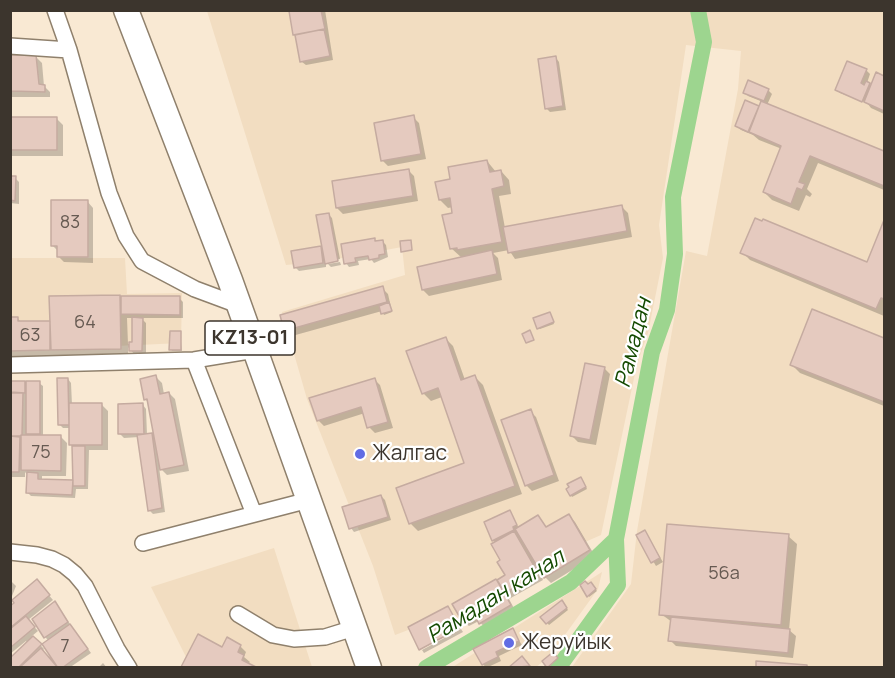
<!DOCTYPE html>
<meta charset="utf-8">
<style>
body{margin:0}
#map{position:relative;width:895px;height:678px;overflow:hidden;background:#f9e9d3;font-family:Manrope,sans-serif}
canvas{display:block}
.frame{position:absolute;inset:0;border:12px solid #3c352d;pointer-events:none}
</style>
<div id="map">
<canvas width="895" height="678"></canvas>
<div class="frame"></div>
</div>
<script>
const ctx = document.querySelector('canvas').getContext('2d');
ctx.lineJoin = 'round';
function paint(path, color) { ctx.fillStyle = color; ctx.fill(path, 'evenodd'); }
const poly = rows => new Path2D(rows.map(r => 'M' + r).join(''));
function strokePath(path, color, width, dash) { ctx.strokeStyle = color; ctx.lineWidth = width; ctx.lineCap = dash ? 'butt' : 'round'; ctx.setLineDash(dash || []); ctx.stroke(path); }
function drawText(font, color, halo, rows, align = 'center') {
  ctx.font = font + ' Manrope,sans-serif'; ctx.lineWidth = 4.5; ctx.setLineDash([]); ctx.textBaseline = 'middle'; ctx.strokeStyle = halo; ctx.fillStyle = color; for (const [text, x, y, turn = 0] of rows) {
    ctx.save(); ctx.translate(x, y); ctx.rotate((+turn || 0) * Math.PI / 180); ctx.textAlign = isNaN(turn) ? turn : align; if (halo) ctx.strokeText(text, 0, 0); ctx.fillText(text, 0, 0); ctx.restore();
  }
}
const built = poly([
 [207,11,884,11,884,667,572,667,631,584,637,531,686,251,707,256,738,89,741,51,686,45,659,225,663,258,648,333,637,364,601,535,508,576,512,597,475,622,419,644,416,627,395,635,373,566,307,399,282,312,405,275,402,247,326,261,286,265],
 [10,258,125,258,127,294,182,293,181,343,11,351],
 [274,548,312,667,191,667,151,587],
 [602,572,598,589,549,657,536,667,451,668]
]);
const shadow = poly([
 [293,10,325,10,333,60,306,65,302,62,295,34],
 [10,57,36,57,42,63,44,86,50,92,50,97,10,97],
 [556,58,559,62,566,110,550,112,546,108],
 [866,70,870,74,867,83,872,87,877,74,884,78,884,114,871,108,867,103,840,93,837,90],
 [768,90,772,94,767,105,884,153,884,190,818,163,807,189,812,194,810,197,806,195,799,211,772,200,764,192,782,149,759,140,753,135,741,130,737,126,758,107,760,109,763,102,748,96,745,92],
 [413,117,419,123,426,159,388,166,382,160],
 [10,119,57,119,63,125,63,156,10,156],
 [487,161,496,172,501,171,509,180,511,194,499,196,505,228,622,207,628,213,632,237,515,259,509,250,493,253,498,258,502,280,429,296,423,290,462,258,451,248,454,214,453,207,448,208,440,200,452,181],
 [408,170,414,176,418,201,343,214,337,208],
 [10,178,15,178,19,182,19,204,10,203],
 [87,201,93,208,93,263,64,262,58,256,58,251,53,246],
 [328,214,332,218,340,259,328,262,328,264,326,262,326,267,299,271,295,267,320,247,325,252],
 [884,224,884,316,750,260,742,252,868,264],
 [374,240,376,242,382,241,386,245,388,257,374,263,371,259,358,261,359,265,349,267,346,263],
 [340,262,341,265,331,267,328,264],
 [382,288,388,294,392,312,384,315,382,311,292,336,286,330],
 [119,296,123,300,179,298,183,302,183,318,141,318,146,323,146,354,134,354,128,347,128,356,10,358,10,319,17,318,22,323,52,322],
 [127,318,133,318,133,344,128,344],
 [813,311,884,339,884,406,800,373,792,365],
 [551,315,554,324,540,329,539,328],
 [180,333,182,351,172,351,171,349],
 [445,338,453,346,465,380,475,377,483,385,522,494,418,531,410,523,466,464,442,397,431,401,423,393],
 [604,368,610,374,596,445,578,442,572,436],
 [156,377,162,383,164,394,169,393,175,399,189,471,167,475,159,467,165,512,153,514,149,510,139,437,124,438,120,434,143,405,146,409,147,435,151,435,156,439,149,403,145,399],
 [68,379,71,383,72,405,102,405,108,411,108,450,89,450,88,489,76,489,75,498,31,496,27,492,28,476,25,472,25,477,10,477,12,396,10,396,10,382,39,383,43,386,43,437,61,437,67,443,66,476,42,476,42,480,73,482,73,447,71,444,70,428,63,428,59,424],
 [374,379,380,385,393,428,375,433,369,427,365,413,324,426,318,420],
 [530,411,536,417,559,481,532,491,526,485],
 [582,480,587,489,572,497,571,495],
 [381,496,385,500,391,520,354,532,351,528],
 [509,512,519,528,538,517,547,528,569,516,575,522,595,556,551,583,540,572,543,580,509,599,516,612,486,629,479,621,469,626,463,621,454,605,507,576,496,543,493,540],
 [644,532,663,562,656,566,638,536],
 [788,536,797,544,789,630,796,636,793,658,676,646,670,640,672,622,661,614],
 [10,580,16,586,10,601],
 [591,584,597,591,589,597,588,586],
 [40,585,53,600,28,620,38,631,32,636,44,649,42,651,56,667,58,666,49,641,45,637,55,603,91,653,69,668,10,668,27,643,26,641,10,654,10,631,12,629,10,627],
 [562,602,568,610,549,625,542,617],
 [461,629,463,632,424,653,422,650],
 [512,630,522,645,499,656,501,661,486,668,483,664],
 [240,646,246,652,244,657,250,662,248,664,255,668,183,666,223,649],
 [552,654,558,660,550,668,544,661],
 [103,663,107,668,98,668]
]);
const canal = poly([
 [426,668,571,582,616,539],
 [558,668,618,585,616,539,652,352,667,310,675,254,673,197,704,42,698,10]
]);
const building = poly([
 [321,10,325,29,293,35,289,11,321,10],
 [324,29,330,56,300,62,295,35,324,29],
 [10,55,36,55,39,84,45,85,45,92,10,91,10,55],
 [556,56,563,106,545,109,538,59,556,56],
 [847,61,867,69,861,83,864,85,866,81,870,83,862,102,835,90,847,61],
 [876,72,884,76,884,111,864,102,876,72],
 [748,80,769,89,764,101,743,93,748,80],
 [745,100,759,106,748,132,735,126,745,100],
 [761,101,884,151,884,186,810,156,799,182,805,184,802,190,797,188,791,204,763,192,781,146,749,132,761,101],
 [414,115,421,154,381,161,374,123,414,115],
 [10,117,57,117,57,150,10,150,10,117],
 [487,160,490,172,501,170,504,186,492,189,502,242,457,250,457,248,450,249,442,215,452,213,450,198,439,200,435,182,450,179,448,167,487,160],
 [409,169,413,196,336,208,332,181,409,169],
 [10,176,16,176,15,201,10,200,10,176],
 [51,200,88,200,88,257,57,257,57,246,51,246,51,200],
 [622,205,627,231,508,253,503,227,622,205],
 [329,213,338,261,325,264,316,215,329,213],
 [755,218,762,221,763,219,867,262,884,220,884,299,881,298,876,309,740,253,755,218],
 [375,238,375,241,383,240,385,254,379,255,379,258,369,260,368,256,355,258,356,262,344,264,341,244,375,238],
 [411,240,412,250,401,252,400,241,411,240],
 [321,246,323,263,294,268,291,251,321,246],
 [492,250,497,274,422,290,417,267,492,250],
 [383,286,387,302,284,331,280,315,383,286],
 [120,295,121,349,51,350,49,296,120,295],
 [121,296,180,296,180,315,121,314,121,296],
 [389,302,392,311,381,314,379,306,389,302],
 [812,309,884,338,884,402,790,365,812,309],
 [550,312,554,322,537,329,533,318,550,312],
 [10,317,18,317,18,321,50,321,50,350,10,351,10,317],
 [132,317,143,318,142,351,129,351,129,342,132,342,132,317],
 [530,330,534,340,526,343,522,334,530,330],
 [170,331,181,331,181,350,169,350,170,331],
 [446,337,461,380,475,375,515,486,409,524,396,488,464,463,438,388,422,394,406,351,446,337],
 [585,363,605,367,590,440,570,436,585,363],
 [156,375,160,394,169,392,184,465,160,470,147,399,144,400,140,379,156,375],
 [57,378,68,378,69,425,58,425,57,378],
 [375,378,388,422,367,428,361,407,317,421,309,398,375,378],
 [10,381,25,381,25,393,10,392,10,381],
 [26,381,40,381,40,434,26,434,26,381],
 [11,393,23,393,22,435,20,436,10,436,11,393],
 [69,403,102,403,102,445,69,445,69,403],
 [143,403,144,434,118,434,118,404,143,403],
 [531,409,554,475,525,486,501,420,531,409],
 [152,433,162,508,148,511,137,435,152,433],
 [21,435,61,435,61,471,21,470,21,435],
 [10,436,20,437,19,472,10,472,10,436],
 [72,446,85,446,85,486,73,486,72,446],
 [27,472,38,473,38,479,73,480,72,495,26,493,27,472],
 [581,477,586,487,570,496,566,489,569,487,567,484,581,477],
 [381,495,388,517,349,529,342,507,381,495],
 [510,510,517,525,513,527,514,530,492,541,484,522,510,510],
 [569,514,590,550,544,578,515,529,538,515,546,527,569,514],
 [667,524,789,534,781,625,659,615,667,524],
 [645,530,660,558,651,563,636,535,645,530],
 [514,531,538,573,505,593,497,580,505,575,497,562,500,560,491,544,514,531],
 [37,579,50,595,10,628,10,606,14,603,12,600,37,579],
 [496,579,511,605,479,624,474,614,462,621,452,604,496,579],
 [585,581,588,584,591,582,596,589,587,597,580,585,585,581],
 [562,600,567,608,546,624,540,617,562,600],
 [55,601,68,622,44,638,32,619,55,601],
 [448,606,460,628,419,650,408,627,448,606],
 [26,616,35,627,10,648,10,629,26,616],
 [671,617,790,629,788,653,668,641,671,617],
 [70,624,88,649,62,668,58,668,42,644,70,624],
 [513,628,519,641,496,652,498,657,482,665,473,649,513,628],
 [198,634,222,647,227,637,241,645,238,652,244,655,242,660,258,668,181,667,198,634],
 [33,636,42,644,18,668,10,668,10,658,33,636],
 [41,648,58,668,19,668,41,648],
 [553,652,558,658,547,668,542,661,553,652],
 [522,656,530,666,508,668,522,656],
 [756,661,807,665,807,668,756,668,756,661]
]);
const minor = poly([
 [55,10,69,50,109,193,126,236,142,261,195,289,238,305],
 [10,46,69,50],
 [194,360,254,514],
 [10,365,194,360,255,350],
 [143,543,309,500],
 [10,552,37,555,52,559,64,565,75,574,85,586,117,649,129,668],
 [238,614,273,635,294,639,325,637,354,628]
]);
const trunk = poly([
 [126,10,230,280,369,668]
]);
const markers = [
 [360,454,6,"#616ce4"],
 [509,643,6,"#616ce4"]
];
const numberNames = [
 ["83",70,223],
 ["64",85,323],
 ["63",30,336],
 ["75",41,453],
 ["56а",724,574],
 ["7",65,647]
];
const shields = [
 [250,338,90]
];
const shieldNames = [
 ["KZ13-01",250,338]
];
const poiNames = [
 ["Жалгас",372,454],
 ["Жеруйык",521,643]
];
const waterNames = [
 ["Рамадан",634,343,-76],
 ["Рамадан канал",496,597,-32]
];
paint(built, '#f2ddc1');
paint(shadow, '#0003');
strokePath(canal, '#9dd58f', 16);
paint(building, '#e5cabf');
strokePath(building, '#c5aba0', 1.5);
strokePath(minor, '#8f806c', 18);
strokePath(trunk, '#8f806c', 27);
strokePath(minor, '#fff', 15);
strokePath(trunk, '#fff', 24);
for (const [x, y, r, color] of markers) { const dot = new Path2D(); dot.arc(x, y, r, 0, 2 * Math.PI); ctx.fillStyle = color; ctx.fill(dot); strokePath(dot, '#fff', 2); }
drawText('18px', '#665a52', null, numberNames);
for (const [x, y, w] of shields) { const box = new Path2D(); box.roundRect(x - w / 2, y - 17, w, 34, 4.5); ctx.fillStyle = '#fff'; ctx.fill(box); strokePath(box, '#3c352d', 1.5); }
drawText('bold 20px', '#3c352d', null, shieldNames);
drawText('21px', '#3c352d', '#fff', poiNames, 'left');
drawText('italic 22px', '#144a01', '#fff', waterNames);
</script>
